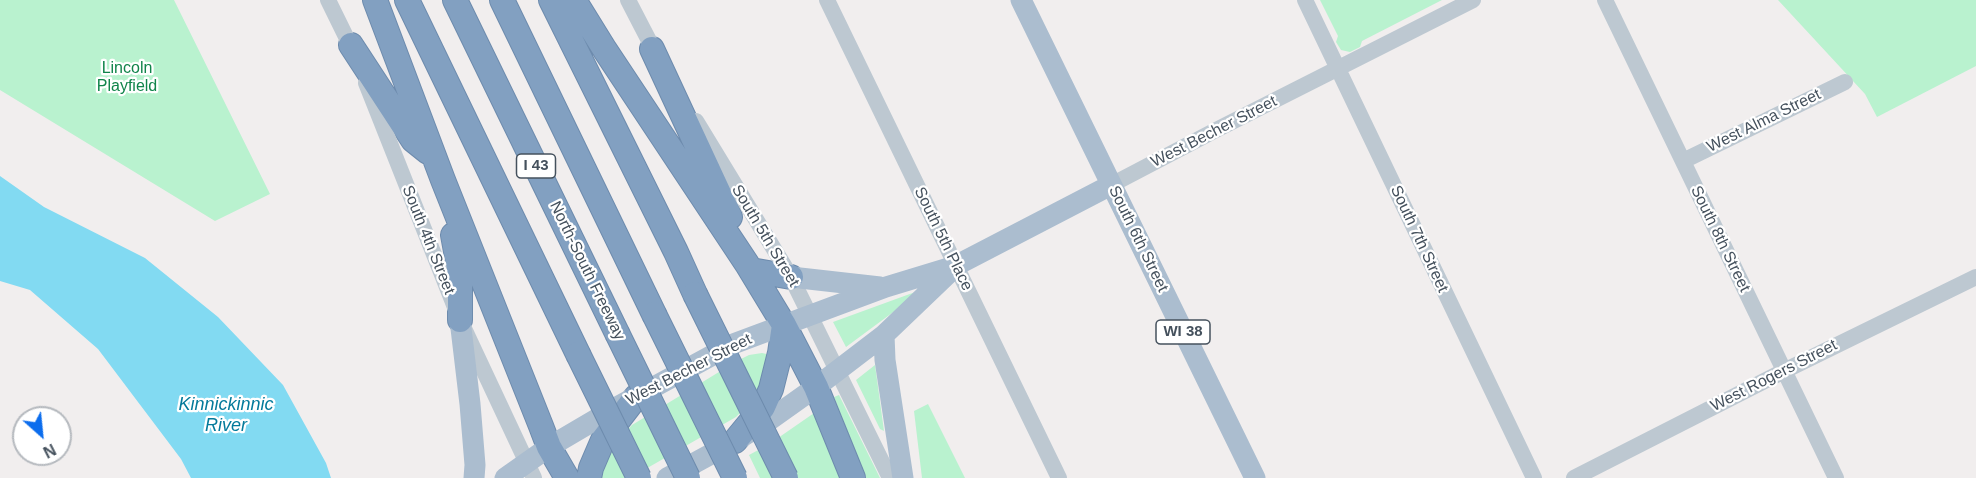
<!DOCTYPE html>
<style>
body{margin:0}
#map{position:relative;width:1976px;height:478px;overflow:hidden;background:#f1eeee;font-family:Arial,sans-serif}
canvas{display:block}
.north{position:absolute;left:12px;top:406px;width:60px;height:60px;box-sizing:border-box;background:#fff;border:2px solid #b5b9be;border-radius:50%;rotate:153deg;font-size:16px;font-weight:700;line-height:24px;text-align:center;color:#45515d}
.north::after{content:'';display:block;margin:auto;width:21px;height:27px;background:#0c6ded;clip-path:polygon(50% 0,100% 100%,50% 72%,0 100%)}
</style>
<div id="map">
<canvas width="1976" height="478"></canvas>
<div class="north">N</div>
</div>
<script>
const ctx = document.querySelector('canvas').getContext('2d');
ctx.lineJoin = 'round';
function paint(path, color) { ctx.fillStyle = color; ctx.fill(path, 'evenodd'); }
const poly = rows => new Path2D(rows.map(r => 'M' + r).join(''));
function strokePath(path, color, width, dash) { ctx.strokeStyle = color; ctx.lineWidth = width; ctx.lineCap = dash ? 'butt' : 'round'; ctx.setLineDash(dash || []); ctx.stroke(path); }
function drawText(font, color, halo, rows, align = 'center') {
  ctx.font = font + ' Arial,sans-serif'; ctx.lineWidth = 4.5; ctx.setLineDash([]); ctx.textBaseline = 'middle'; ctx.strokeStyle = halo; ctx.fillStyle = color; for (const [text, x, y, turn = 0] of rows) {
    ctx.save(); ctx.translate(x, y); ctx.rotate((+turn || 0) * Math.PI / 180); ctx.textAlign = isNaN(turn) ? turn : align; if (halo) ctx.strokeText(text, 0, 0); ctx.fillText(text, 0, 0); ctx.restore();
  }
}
const green = poly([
 [0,0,174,0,270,194,215,221,0,90],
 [1320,0,1442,0,1362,41,1360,47,1350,52,1341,50,1336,42,1338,36],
 [1778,0,1976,0,1976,66,1877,117,1865,94],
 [918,291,919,293,846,347,833,322],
 [762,353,771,355,767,371,754,399,736,417,630,478,601,478,603,465,612,447,632,425,737,361,749,355],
 [875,365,884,431,880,429,856,380],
 [839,395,880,478,866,478,834,397],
 [928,404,965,478,922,478,914,411],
 [817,411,844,478,797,478,778,438],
 [762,448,777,478,760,478,749,455]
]);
const water = poly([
 [0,176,44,207,145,258,218,317,283,385,326,463,331,478,191,478,181,459,98,349,30,290,0,281]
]);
const minor = poly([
 [328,0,354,53],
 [628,0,658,58],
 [827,0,1059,478],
 [1305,0,1534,478],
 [1605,0,1836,478],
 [366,83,460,320,534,478],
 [696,121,791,277,890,478],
 [1683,161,1845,82],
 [1111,185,1216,130,1473,0],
 [1574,478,1784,371,1976,277]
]);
const major = poly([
 [1021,0,1255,478],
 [791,277,880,287],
 [460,320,470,404,475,465,474,478],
 [884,335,885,360,903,478],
 [505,478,549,447,617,407,733,344,886,287,955,266,1111,185],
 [667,478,735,441,771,419,816,387,884,335,953,269]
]);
const highway = poly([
 [375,0,443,180,541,426,549,447,567,478],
 [407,0,578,354],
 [455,0,617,333],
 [502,0,654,314],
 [551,0,676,252,695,294],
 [574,0,605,50,747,264,784,325,816,387,853,478],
 [351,45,413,140,428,152],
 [652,49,730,217],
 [453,235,460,273,460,320],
 [751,270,791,277],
 [735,441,763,407,771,389,780,353,784,325],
 [589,478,591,468,603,440,636,397]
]);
const highwayBridge = poly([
 [695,294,786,478],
 [654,314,735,478],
 [617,333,688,478],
 [578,354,639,478]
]);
const shields = [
 [536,166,39],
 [1183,332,54]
];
const shieldNames = [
 ["I 43",536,166],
 ["WI 38",1183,332]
];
const parkNames = [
 ["Lincoln",127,69],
 ["Playfield",127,87]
];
const streetNames = [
 ["West Alma Street",1764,121,-26],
 ["West Becher Street",1214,132,-27],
 ["South 5th Street",765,236,59],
 ["South 5th Place",943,239,64],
 ["South 6th Street",1138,239,64],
 ["South 7th Street",1419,239,65],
 ["South 8th Street",1720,239,64],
 ["South 4th Street",428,240,68],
 ["North-South Freeway",587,271,64],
 ["West Becher Street",689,370,-27],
 ["West Rogers Street",1774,376,-27]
];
const waterNames = [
 ["Kinnickinnic",226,405],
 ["River",226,426]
];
paint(green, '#b9f2cf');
paint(water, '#82daf2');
strokePath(highway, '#6d8bad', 26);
strokePath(minor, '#bdc8d1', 16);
strokePath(major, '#abbdcf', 21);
strokePath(highway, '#82a0c1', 24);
strokePath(highwayBridge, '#6d8bad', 26, []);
strokePath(highwayBridge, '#82a0c1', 24);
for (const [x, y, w] of shields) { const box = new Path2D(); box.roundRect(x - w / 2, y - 12, w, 24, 4.5); ctx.fillStyle = '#fff'; ctx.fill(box); strokePath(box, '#45515d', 1.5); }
drawText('bold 15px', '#45515d', null, shieldNames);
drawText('16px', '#10844a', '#fff', parkNames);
drawText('16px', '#45515d', '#fff', streetNames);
drawText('italic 18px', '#047a9b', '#fff', waterNames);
</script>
